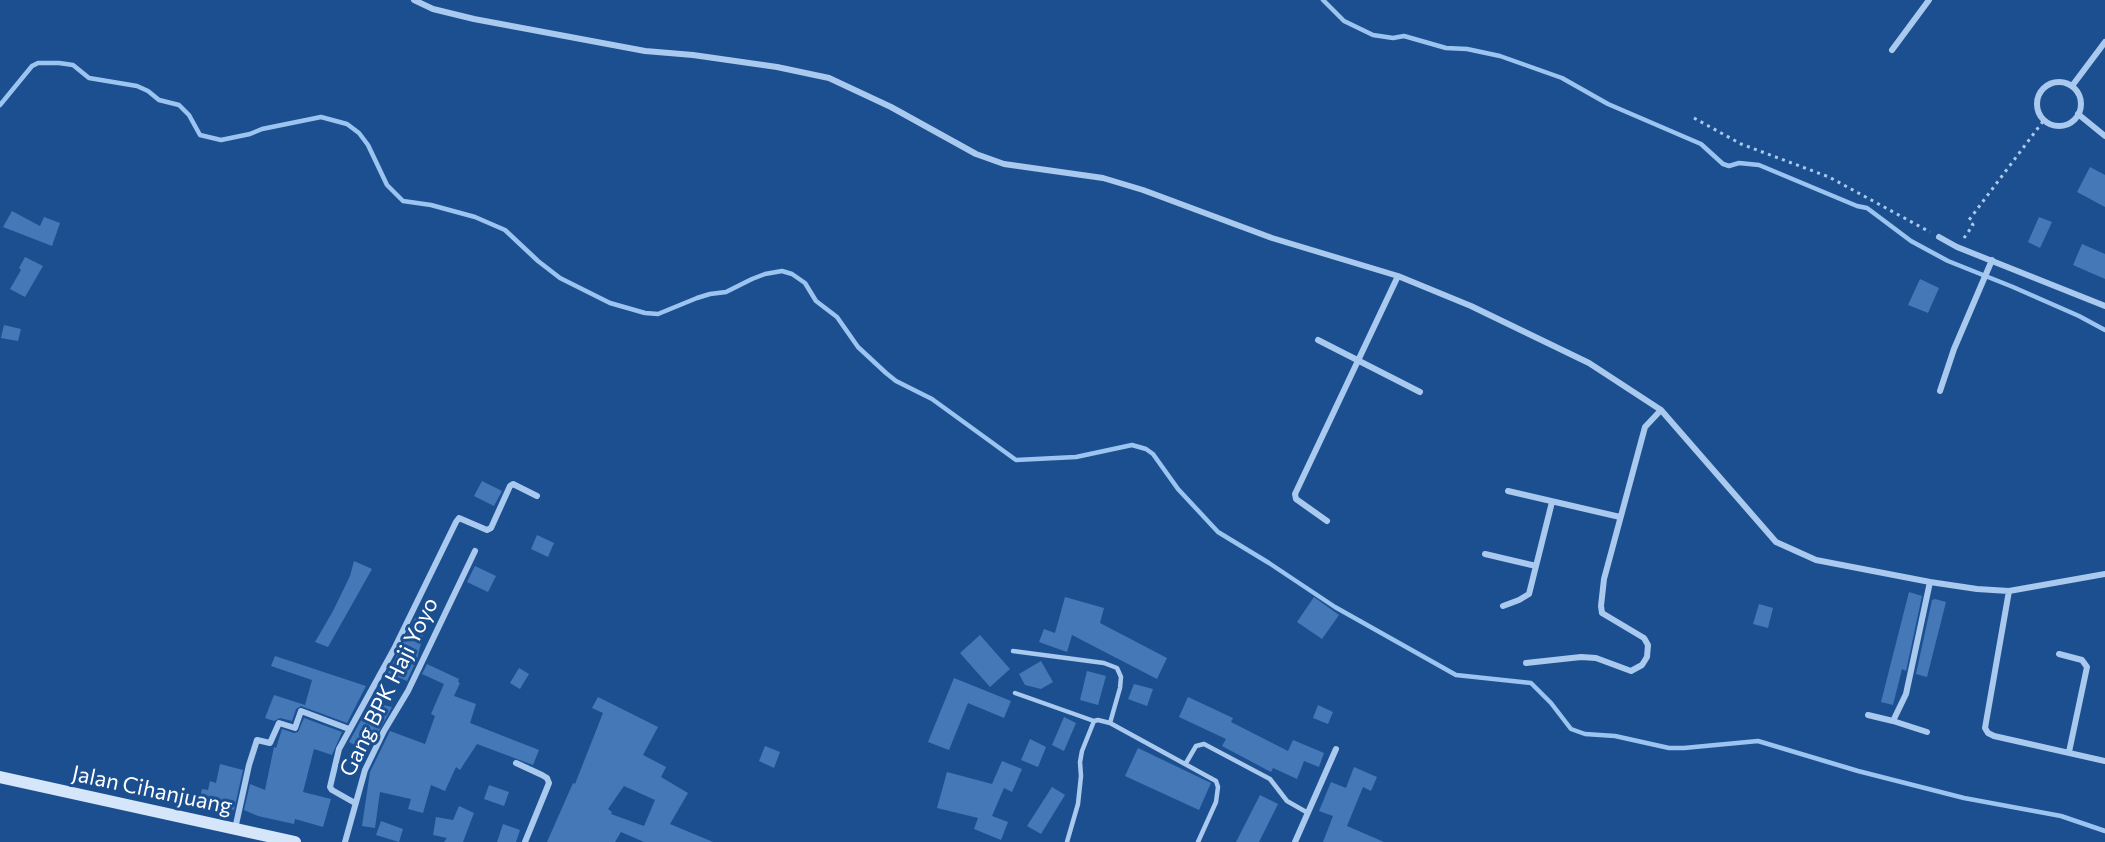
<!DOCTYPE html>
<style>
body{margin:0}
canvas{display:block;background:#1b4f8f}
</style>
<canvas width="2105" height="842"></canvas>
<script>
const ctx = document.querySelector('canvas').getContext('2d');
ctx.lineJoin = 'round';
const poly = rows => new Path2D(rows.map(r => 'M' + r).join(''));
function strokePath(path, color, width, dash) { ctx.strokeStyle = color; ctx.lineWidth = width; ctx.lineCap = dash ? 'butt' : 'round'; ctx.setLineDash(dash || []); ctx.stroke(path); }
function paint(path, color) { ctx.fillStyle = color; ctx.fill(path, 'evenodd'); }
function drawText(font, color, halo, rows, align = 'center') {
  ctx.font = font + ' Commissioner,sans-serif'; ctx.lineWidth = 6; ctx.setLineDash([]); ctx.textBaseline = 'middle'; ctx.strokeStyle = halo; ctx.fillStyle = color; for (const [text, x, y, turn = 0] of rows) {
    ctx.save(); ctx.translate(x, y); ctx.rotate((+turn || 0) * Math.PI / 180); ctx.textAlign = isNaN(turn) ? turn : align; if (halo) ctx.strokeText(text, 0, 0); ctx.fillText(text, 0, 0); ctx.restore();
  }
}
const stream = poly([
 [1323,0,1344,21,1373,35,1393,38,1404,36,1446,48,1467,49,1500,56,1562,78,1608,104,1701,144,1723,164,1729,166,1739,163,1759,165,1857,206,1867,208,1911,241,1948,261,2013,287,2079,316,2105,330],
 [0,105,32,66,38,63,59,63,73,65,89,78,137,86,148,91,159,100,179,105,189,115,200,135,221,140,250,134,262,129,321,117,347,124,359,133,368,145,387,185,403,201,431,205,475,217,505,230,538,261,560,278,610,303,645,313,658,314,697,298,710,294,726,292,752,279,765,274,782,271,792,274,805,283,816,301,837,317,858,347,886,373,896,381,932,399,1016,460,1076,457,1132,445,1146,449,1153,454,1178,489,1218,532,1269,563,1335,607,1456,675,1531,683,1551,703,1571,729,1585,734,1615,736,1669,748,1684,748,1758,741,1858,771,1964,798,2061,816,2105,831]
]);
const building = poly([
 [2090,167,2105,175,2105,207,2077,192],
 [12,211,40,226,44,217,60,223,52,246,3,227],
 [2039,217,2052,222,2040,248,2028,242],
 [2082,244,2105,254,2105,279,2073,265],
 [25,257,43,266,25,297,10,289,21,270,19,268],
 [1920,279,1939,288,1928,313,1908,305],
 [4,325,21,329,18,341,1,338],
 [482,481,502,491,494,506,474,496],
 [537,535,554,543,548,557,531,549],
 [354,561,372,569,328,647,315,642,333,611,350,576],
 [475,566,496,576,488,592,467,582],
 [1909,592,1922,596,1906,671,1902,669,1893,705,1881,702],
 [1065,597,1104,608,1100,623,1167,658,1157,679,1072,635,1067,652,1039,642,1044,629,1055,633],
 [1314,597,1339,615,1322,639,1297,622],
 [1935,599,1946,602,1927,677,1916,674,1932,600],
 [1759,604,1773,608,1768,628,1753,624],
 [415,618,427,620,417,659,407,681,388,673],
 [980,635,1010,669,990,687,960,653],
 [275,656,366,686,347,723,301,706,296,709,292,721,280,718,274,721,265,718,274,695,305,705,312,680,271,666],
 [1041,661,1053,682,1041,689,1025,685,1019,674],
 [427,664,459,679,458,682,460,683,454,696,476,704,470,723,539,750,533,765,477,744,460,770,456,767,445,791,431,785,423,813,408,809,411,799,380,792,375,828,362,826,370,772,390,731,425,744,435,716,431,714,444,684,422,674],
 [519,668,529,674,520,689,510,683],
 [1087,671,1106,676,1098,705,1080,700],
 [954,678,1011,701,1004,718,968,703,949,750,928,742],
 [1134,684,1153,689,1147,706,1128,699],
 [598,697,658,727,643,755,666,767,661,777,688,793,670,824,713,842,644,842,621,832,615,842,547,842,573,783,575,784,603,713,592,708],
 [624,786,655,800,644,826,611,814,612,812,608,809],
 [1188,697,1233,718,1231,722,1288,751,1293,740,1324,753,1319,767,1304,761,1297,779,1273,768,1271,772,1222,746,1226,739,1179,717],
 [371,702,392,707,373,742,360,739,358,747,349,742],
 [1318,705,1333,712,1328,724,1313,718],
 [1064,717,1076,723,1064,751,1052,745],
 [304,718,342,732,332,755,314,749,303,792,331,799,323,827,295,819,294,824,258,816,244,810,250,784,265,790,274,747,276,748,282,729,294,733,298,732],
 [1030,739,1046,747,1038,767,1021,760],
 [765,746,780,752,774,768,759,761],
 [1138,748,1211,783,1199,810,1125,776],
 [1002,761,1022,769,1012,792,1004,788,992,816,1008,822,1001,840,974,829,978,818,937,808,947,772,992,784],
 [220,764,243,770,234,810,199,803,202,789,208,790,210,781,216,783],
 [1354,767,1377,777,1371,791,1363,787,1347,826,1384,842,1323,842,1333,816,1319,811,1331,782,1346,788],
 [489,785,509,792,504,806,484,799],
 [1052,787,1065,795,1041,834,1027,826],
 [1260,795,1278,804,1259,842,1236,842],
 [459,806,474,813,463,842,444,842,447,838,433,835,436,817,453,820],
 [381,821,403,829,399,842,376,835],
 [503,824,520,830,516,842,497,842]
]);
const path = poly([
 [1694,118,1741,144,1829,177,1930,232],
 [1964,238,1973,225,1969,220,2044,120]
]);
const lane = poly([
 [1013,651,1104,663,1117,668,1121,677,1120,688,1110,723],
 [1015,693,1094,721],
 [1186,763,1196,746,1204,744,1270,779,1287,801,1308,813],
 [1067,842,1078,804,1081,776,1080,762,1082,751,1094,721,1098,720,1110,723,1216,781,1218,787,1216,802,1198,842]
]);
const street = poly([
 [414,0,433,9,474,19,645,51,693,55,777,67,829,78,891,107,976,154,1004,164,1103,178,1143,190,1272,238,1398,276,1471,306,1589,363,1661,410,1776,542,1816,560,1930,582,1977,589,2009,591,2105,574],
 [1892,50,1929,0],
 '2037 104a22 22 0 1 1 44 0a22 22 0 1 1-44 0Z',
 [2072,86,2105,42],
 [2078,114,2105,136],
 [1939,237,1957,247,2105,306],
 [1318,340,1420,392],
 [1940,391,1954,349,1992,260],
 [1508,491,1620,517],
 [1327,521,1296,499,1295,494,1398,276],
 [1485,554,1536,566],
 [2009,591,1985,728,1988,733,1994,736,2105,761],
 [1503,606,1519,600,1529,594,1552,502],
 [2059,654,2082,660,2087,667,2069,752],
 [1526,663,1581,657,1596,658,1631,671,1642,665,1647,657,1648,645,1644,638,1602,613,1601,606,1604,579,1645,427,1661,410],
 [1868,715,1893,721],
 [1927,732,1893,721,1906,694,1930,582],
 [516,763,542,775,547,778,549,783,525,842],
 [355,803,332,790,330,787,339,749,394,649,456,522,459,518,487,530,491,528,510,486,513,484,537,496],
 [235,829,249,765,257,740,270,743,279,723,295,728,301,711,349,729],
 [345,842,365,770,384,731,408,691,475,551],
 [1295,842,1336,749]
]);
const secondary = poly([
 [0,777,295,842]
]);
const streetNames = [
 ["Gang BPK Haji Yoyo",389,687,-64],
 ["Jalan Cihanjuang",152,790,12]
];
strokePath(stream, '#9cc4f0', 4.5);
paint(building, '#4478b7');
strokePath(path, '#a9c9ee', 3, [3, 4.5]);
strokePath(lane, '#a9c9ee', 4.5);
strokePath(street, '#a9c9ee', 6);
strokePath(secondary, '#d6e6fa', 12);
drawText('22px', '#fff', '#1b4f8f', streetNames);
</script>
